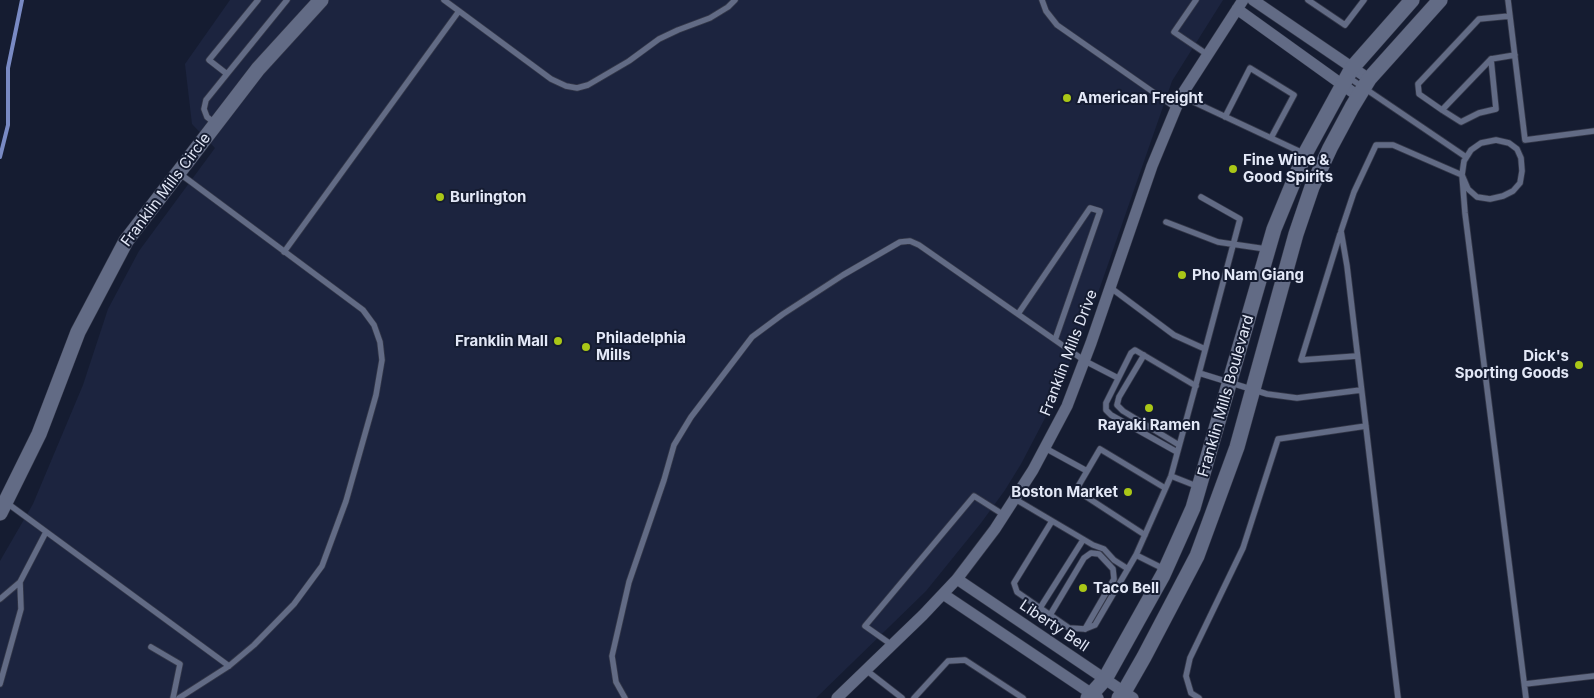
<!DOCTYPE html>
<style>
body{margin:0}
canvas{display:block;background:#151c31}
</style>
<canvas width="1594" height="698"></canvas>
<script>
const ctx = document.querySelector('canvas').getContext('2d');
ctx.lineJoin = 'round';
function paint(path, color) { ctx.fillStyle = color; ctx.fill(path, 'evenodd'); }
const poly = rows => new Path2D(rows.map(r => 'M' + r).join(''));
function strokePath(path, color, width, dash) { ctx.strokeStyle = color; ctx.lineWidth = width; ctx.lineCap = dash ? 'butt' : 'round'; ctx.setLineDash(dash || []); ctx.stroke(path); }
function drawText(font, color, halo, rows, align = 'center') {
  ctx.font = font + ' Inter,sans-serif'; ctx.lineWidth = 4; ctx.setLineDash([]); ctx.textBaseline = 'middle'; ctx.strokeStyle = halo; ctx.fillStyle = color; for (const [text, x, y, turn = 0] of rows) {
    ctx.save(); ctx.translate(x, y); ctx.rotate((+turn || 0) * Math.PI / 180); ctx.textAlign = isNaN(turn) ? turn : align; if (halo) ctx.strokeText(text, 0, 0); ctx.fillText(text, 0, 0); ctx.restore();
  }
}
const built = poly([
 [230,0,1223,0,1172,81,1099,290,1055,399,1021,464,1005,490,981,523,926,591,816,698,0,698,0,561,33,504,83,385,108,309,139,251,215,148,192,124,185,64]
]);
const stream = poly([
 [0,157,8,125,8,68,22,0]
]);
const lane = poly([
 [1042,0,1046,11,1057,25,1176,108],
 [1196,0,1174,32,1208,55],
 [1308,0,1345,25,1364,0],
 [1508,0,1525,140,1594,131],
 [459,11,551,79,566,86,577,88,588,85,629,61,659,39,678,30,710,18,728,7,735,0],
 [1491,59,1515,55],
 [227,74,287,0],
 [1348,77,1466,157],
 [1181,96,1305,154],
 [1442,110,1491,59,1496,109,1479,113,1461,122,1442,110,1419,94,1418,84,1479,19,1510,16],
 [1225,117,1250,68,1294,95,1271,138],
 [216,124,207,117,204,109,206,100,227,74,209,60,258,0],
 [1496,140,1509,143,1517,149,1521,158,1522,171,1520,183,1513,191,1503,196,1490,199,1477,197,1468,189,1462,175,1464,161,1471,150,1481,143,1496,140],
 [179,173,363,310,374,325,380,342,382,360,376,395,346,501,322,566,294,604,254,645,229,666,179,698],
 [1166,222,1218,242,1266,249],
 [1340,234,1301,360,1357,356],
 [284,252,459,11,444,0],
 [1111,288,1174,335,1205,349],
 [1018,314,1090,208,1100,211,1055,340],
 [1144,355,1119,397,1117,405,1123,411,1179,445],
 [1199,373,1240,219,1201,197],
 [1045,448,1087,471],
 [1177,452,1111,415,1106,410,1106,403,1131,353,1135,350,1196,386],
 [1171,476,1199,487],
 [1015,499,1093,545,1104,549,1114,560,1128,569],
 [7,503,229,666],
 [1052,521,1014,583,1017,592,1069,628,1085,629,1095,625,1136,555,1164,569],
 [1145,535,1076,490,1100,449,1165,488],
 [1136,555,1171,476,1199,373,1267,394,1297,398,1361,390],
 [0,599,20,582,46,532],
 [1040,608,1083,540],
 [1050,615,1084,558,1091,553,1099,554,1113,569,1114,579,1085,629],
 [892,645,865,626,974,496,1004,515],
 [151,647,180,664,173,698],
 [866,670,902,698],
 [0,684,21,609,20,582],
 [1525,684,1594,676],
 [625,698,616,682,612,656,629,582,664,480,674,445,691,417,752,337,783,314,843,275,900,242,910,241,919,245,1085,361,1118,378],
 [914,698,948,661,965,660,1023,698],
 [1199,698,1191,693,1186,676,1190,658,1243,548,1278,439,1366,426],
 [1398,698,1347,266,1341,231,1354,192,1376,145,1393,145,1462,175,1465,213,1526,698]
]);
const street = poly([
 [1253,0,1369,79],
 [1237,9,1358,96],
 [957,579,1133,698],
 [943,594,1098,698],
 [837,698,923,615,957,579,995,529,1033,470,1067,406,1091,343,1152,166,1181,96,1243,0]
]);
const secondary = poly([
 [0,513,39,434,78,332,126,241,258,69,321,0],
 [1088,698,1105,679,1163,575,1193,508,1274,229,1305,154,1352,68,1412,0],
 [1119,698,1124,692,1144,657,1197,556,1237,447,1296,234,1312,187,1330,148,1352,107,1369,79,1440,0]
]);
const markers = [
 [1067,98,5,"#aac717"],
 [1233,169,5,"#aac717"],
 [440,197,5,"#aac717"],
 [1182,275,5,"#aac717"],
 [558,341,5,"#aac717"],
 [586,347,5,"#aac717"],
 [1579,365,5,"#aac717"],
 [1149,408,5,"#aac717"],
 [1128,492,5,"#aac717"],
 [1083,588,5,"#aac717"]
];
const poiNames = [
 ["American Freight",1077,98],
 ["Fine Wine &",1243,160],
 ["Good Spirits",1243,177],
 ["Burlington",450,197],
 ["Pho Nam Giang",1192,275],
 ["Philadelphia",596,338],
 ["Mills",596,355],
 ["Franklin Mall",548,341,"right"],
 ["Dick's",1569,356,"right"],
 ["Sporting Goods",1569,373,"right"],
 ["Rayaki Ramen",1149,425,"center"],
 ["Boston Market",1118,492,"right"],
 ["Taco Bell",1093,588]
];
const streetNames = [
 ["Franklin Mills Circle",166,190,-53],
 ["Franklin Mills Drive",1069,353,-69],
 ["Franklin Mills Boulevard",1226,396,-74],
 ["Liberty Bell",1054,626,34]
];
paint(built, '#1c243f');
strokePath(stream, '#798ac4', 4);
strokePath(lane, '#343849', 7);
strokePath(street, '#343849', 12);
strokePath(secondary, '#343849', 16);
strokePath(lane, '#626b85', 5.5);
strokePath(street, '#626b85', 11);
strokePath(secondary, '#626b85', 15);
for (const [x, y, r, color] of markers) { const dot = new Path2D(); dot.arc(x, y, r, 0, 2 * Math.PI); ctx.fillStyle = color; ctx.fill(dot); strokePath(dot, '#151c31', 2); }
drawText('bold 15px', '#e3e8f7', '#151c31', poiNames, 'left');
drawText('15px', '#e3e8f7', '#151c31', streetNames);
</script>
